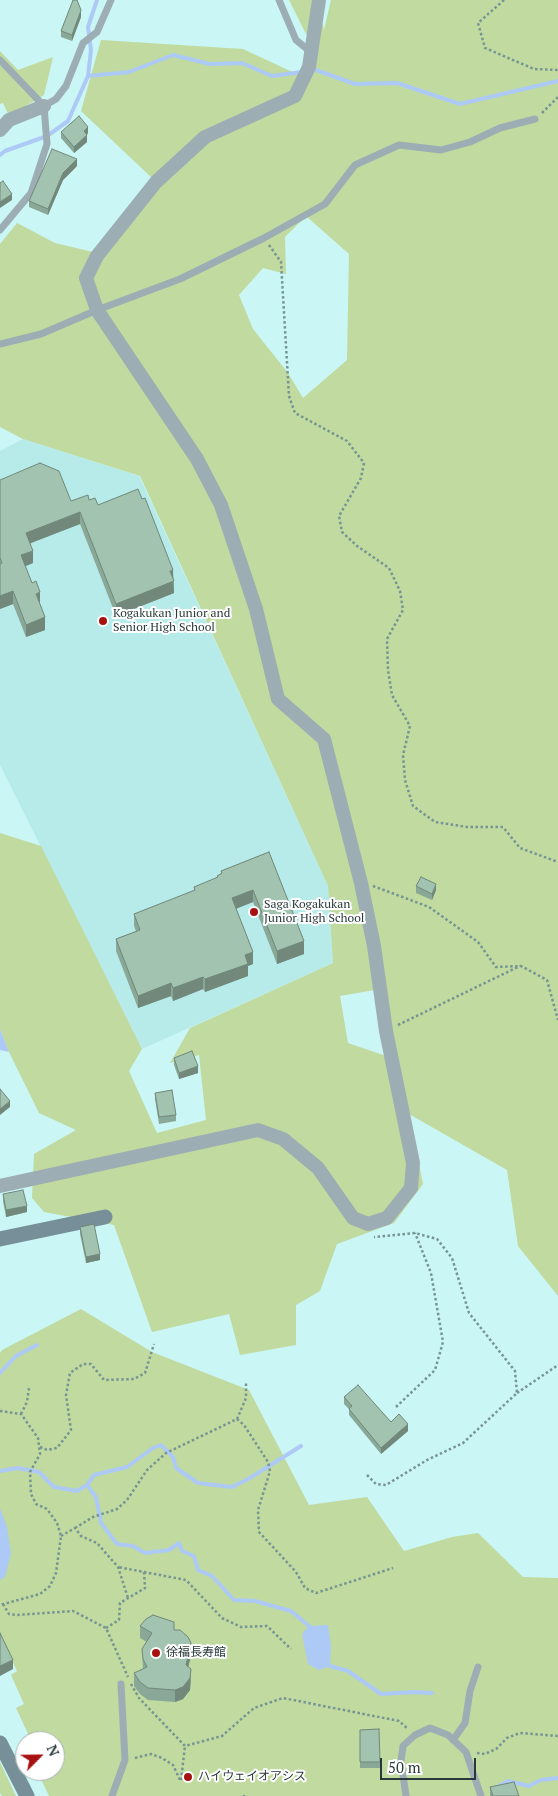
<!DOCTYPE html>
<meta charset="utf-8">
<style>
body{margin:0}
#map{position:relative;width:558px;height:1796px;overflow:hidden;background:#caf6f5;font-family:"PT Serif",serif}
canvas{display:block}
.north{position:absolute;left:15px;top:1731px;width:50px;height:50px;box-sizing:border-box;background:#fff;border:1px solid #a9b0b0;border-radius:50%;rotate:67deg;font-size:14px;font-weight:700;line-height:20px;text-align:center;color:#283939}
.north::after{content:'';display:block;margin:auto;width:18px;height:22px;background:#a71211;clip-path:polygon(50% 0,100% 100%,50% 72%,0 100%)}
.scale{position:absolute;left:380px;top:1758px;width:96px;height:22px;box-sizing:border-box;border:2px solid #283939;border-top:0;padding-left:6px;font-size:15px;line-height:18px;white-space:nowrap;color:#283939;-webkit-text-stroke:4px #fff;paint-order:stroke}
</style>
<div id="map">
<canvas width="558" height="1796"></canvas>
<div class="north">N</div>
<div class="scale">50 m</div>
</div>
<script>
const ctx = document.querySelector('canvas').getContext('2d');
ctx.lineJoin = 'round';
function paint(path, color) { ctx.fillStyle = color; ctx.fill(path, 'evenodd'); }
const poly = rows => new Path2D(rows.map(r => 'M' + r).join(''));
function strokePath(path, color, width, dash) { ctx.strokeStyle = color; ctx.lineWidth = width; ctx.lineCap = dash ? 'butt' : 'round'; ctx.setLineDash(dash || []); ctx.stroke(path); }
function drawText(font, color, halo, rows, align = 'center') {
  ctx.font = font + ' "PT Serif","Noto Sans JP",serif'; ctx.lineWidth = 4; ctx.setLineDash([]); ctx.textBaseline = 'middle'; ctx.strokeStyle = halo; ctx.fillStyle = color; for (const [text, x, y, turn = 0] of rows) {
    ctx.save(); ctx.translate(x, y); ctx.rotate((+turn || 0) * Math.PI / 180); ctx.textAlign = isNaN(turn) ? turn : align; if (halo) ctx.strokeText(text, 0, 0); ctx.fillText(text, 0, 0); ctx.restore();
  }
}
const built = poly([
 [23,439,139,476,328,886,333,963,142,1049,0,765,0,451]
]);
const green = poly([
 [289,0,318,0,324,30,331,0,558,0,558,1296,518,1246,507,1170,409,1114,423,1184,394,1223,337,1244,320,1291,296,1305,296,1345,240,1355,229,1314,152,1332,114,1225,44,1212,32,1198,34,1154,76,1130,39,1113,9,1052,0,1029,0,833,41,846,142,1049,129,1071,157,1133,206,1120,199,1055,170,1063,190,1028,333,963,328,886,140,476,23,439,0,427,0,244,17,223,55,243,93,252,152,178,81,111,101,40,243,49,303,77,311,44],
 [306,216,349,254,347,360,303,398,288,373,253,329,239,295,263,268,286,274,285,237],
 [386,988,395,1059,348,1043,340,996],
 [0,51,18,70,53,57,44,95,9,116,3,103,0,104],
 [81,1309,152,1352,249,1390,309,1505,367,1497,404,1551,452,1537,478,1533,523,1577,558,1578,558,1796,49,1796,37,1771,55,1771,55,1741,25,1741,25,1748,22,1742,30,1738,16,1708,24,1704,11,1675,17,1671,0,1636,0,1353,2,1350],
 [0,1762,16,1796,2,1796,0,1793]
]);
const water = poly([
 [0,1029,9,1052,0,1050],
 [0,1508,7,1527,11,1554,5,1577,0,1580],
 [328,1625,331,1646,330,1666,319,1670,308,1664,302,1634,309,1626]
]);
const stream = poly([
 [312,71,316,70,355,84,397,83,460,104,558,81],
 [88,76,129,72,173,55,210,64,242,63,272,76,302,72],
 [0,155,5,151,47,136,68,121,88,76,91,50,88,27,97,0],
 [0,1373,16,1356,37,1345],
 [0,1471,18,1468,39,1472,54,1487,77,1491,87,1485,94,1475,127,1467,153,1448,161,1445,173,1457,176,1468,198,1483,232,1487,250,1478,301,1446],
 [87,1485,96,1497,101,1523,117,1544,133,1546,145,1553,169,1550,179,1543,182,1551,194,1556,198,1570,212,1576,234,1600,255,1601,291,1611,309,1626],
 [330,1666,348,1671,381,1694,414,1692,432,1693],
 [497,1787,508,1781,529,1786,541,1780,558,1778]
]);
const path = poly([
 [504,0,478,23,485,48,534,69,558,70],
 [542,113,558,97],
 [269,245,281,262,289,396,295,413,347,441,364,463,361,478,339,516,342,532,357,546,389,568,400,591,403,610,387,639,388,670,392,695,410,726,403,755,405,780,413,806,435,822,467,827,503,827,520,848,558,862],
 [373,886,429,907,478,942,496,967,521,966,547,980,558,1020],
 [398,1025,520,966],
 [517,1393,558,1365],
 [396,1407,435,1370,443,1342,431,1273,415,1233],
 [0,1411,21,1414,38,1438,40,1454,30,1472,31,1494,36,1504,47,1509,57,1523,61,1536,56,1573,50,1586,40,1594,0,1605],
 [21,1414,27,1402,29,1388],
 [237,1419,244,1425,268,1462,270,1471,258,1510,259,1532,296,1572,305,1588,316,1593,393,1568],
 [40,1447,47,1450,57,1448,71,1430,66,1395,70,1373,83,1364,91,1364,104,1380,134,1379,145,1373,154,1344],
 [367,1475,376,1484,386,1485,427,1460,463,1443,517,1393,515,1371,469,1313,452,1258,437,1239,415,1233,374,1237],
 [75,1528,93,1517,117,1509,127,1500,147,1470,166,1453,237,1419,246,1398,246,1382],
 [61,1536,75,1528,81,1536,97,1543,118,1567,128,1598],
 [144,1572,186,1580,222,1618,241,1627,267,1626,291,1649],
 [3,1604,9,1614,17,1615,73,1611,106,1628,128,1677],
 [106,1628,119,1620,120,1603,145,1588,144,1572,118,1567],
 [131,1684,139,1698,185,1746,222,1736,254,1708,283,1698,399,1721,408,1729],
 [477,1753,485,1754,496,1749,507,1738,520,1733,558,1736],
 [135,1758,151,1754,162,1758,173,1765,181,1782],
 [181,1780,185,1746],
 [244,1796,244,1795]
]);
const lane = poly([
 [279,0,296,40,312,53],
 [0,60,44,106,47,144,31,193,0,230],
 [44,106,56,99,66,86,83,43,97,32,111,0],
 [0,344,41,334,97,310,180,279,264,238,325,204,355,165,399,145,441,150,470,142,500,128,535,119],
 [453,1740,465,1723,470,1691,478,1667],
 [112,1796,125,1760,121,1684],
 [406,1796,401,1761,403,1746,415,1735,430,1728,448,1735,466,1752,481,1796]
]);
const street = poly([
 [0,130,9,120,44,106],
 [0,1186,258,1130,283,1139,318,1168,353,1218,368,1224,387,1218,411,1188,413,1163,386,1031,374,946,361,883,324,739,278,699,256,609,221,505,197,459,97,310,86,278,97,256,156,182,205,137,295,96,309,67,319,0]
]);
const secondary = poly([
 [0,1239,105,1217],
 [0,1743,27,1796]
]);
const wall = poly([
 [81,17,72,41,61,37,61,31],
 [61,132,88,133,87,135,87,142,74,153,61,138],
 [77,166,63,180,48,215,29,207,29,201],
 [0,480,71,501,89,500,98,505,173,578,174,593,116,616,80,524,30,543,33,563,25,566,40,604,45,630,26,637,13,604,0,609],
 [269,852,304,954,277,964,253,902,236,909,253,964,248,966,248,976,205,992,203,989,173,1001,171,996,138,1008,116,951,116,939,136,931,134,926,134,914,194,891,194,887,217,878,217,876,221,874,221,871],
 [416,886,436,890,432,900,416,893],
 [174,1058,198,1073,179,1079,174,1065],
 [155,1093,176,1115,176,1121,159,1124,155,1099],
 [3,1194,27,1212,6,1217,3,1201],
 [80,1227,100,1260,86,1263,80,1234],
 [344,1397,391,1422,408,1431,381,1454,349,1415,349,1409,344,1404],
 [140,1626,174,1630,191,1655,188,1667,191,1681,190,1690,183,1699,175,1702,148,1700,140,1694,134,1686,134,1673,143,1669,142,1649,147,1642,140,1638],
 [360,1730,380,1762,380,1768,360,1768],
 [490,1787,519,1796,490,1796]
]);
const shadedWall = poly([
 [81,10,81,17,72,41,72,35],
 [88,127,88,133,84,137,84,131],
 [87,135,87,142,74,153,74,147],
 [77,159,77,166,63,180,48,215,48,209,63,173],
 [12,194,12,200,0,208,0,202],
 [80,512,80,524,26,545,26,533],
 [33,551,33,563,21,568,21,555],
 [173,570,174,593,116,616,116,604],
 [13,591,13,604,0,609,0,596],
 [40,592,40,604,36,594],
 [45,617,45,630,26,637,26,625],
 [436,884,436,890,432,900,432,894],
 [253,890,253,902,232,910,232,898],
 [304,941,304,954,277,964,277,951],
 [253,952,253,964,248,966,248,976,205,992,205,979,245,955],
 [203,977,203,989,173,1001,173,988],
 [171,983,171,996,138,1008,138,996],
 [198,1066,198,1073,179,1079,179,1073],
 [10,1101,10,1107,0,1115,0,1109],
 [27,1206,27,1212,6,1217,6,1210],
 [100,1254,100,1260,86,1263,86,1257],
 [408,1424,408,1431,381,1454,381,1448],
 [191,1643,191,1655,186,1678,186,1665],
 [13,1660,13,1669,0,1676,0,1666],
 [191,1669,190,1690,183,1699,175,1702,175,1690]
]);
const building = poly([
 [73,0,77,0,81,10,72,35,61,31,73,0],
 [79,116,88,127,84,131,87,135,74,147,61,132,79,116],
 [52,149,77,159,63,173,48,209,29,201,52,149],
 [3,181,12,194,0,202,0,183,3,181],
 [40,463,59,471,71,501,88,495,89,500,95,498,98,505,138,489,142,499,145,498,173,570,170,571,174,581,116,604,80,512,26,533,33,551,21,555,32,583,36,581,40,592,36,594,45,617,26,625,13,591,0,596,0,564,2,563,0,558,0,480,40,463],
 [269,852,304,941,277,951,253,890,232,898,253,952,245,955,248,964,205,979,203,977,173,988,171,983,138,996,116,939,140,930,134,914,195,890,194,887,218,877,217,876,222,873,221,871,269,852],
 [421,877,436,884,432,894,416,886,421,877],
 [192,1051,198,1066,179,1073,174,1058,192,1051],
 [0,1089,10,1101,0,1109,0,1089],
 [172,1090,176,1115,159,1117,155,1093,172,1090],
 [23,1190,27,1206,6,1210,3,1194,23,1190],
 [94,1224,100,1254,86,1257,80,1227,94,1224],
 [358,1385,391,1422,399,1414,408,1424,381,1448,349,1409,352,1406,344,1397,358,1385],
 [153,1615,174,1622,174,1630,180,1630,188,1637,191,1643,186,1665,191,1669,190,1678,183,1687,175,1690,148,1688,140,1682,134,1673,147,1667,143,1659,142,1649,152,1633,140,1626,146,1619,153,1615],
 [0,1633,13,1660,0,1666,0,1633],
 [379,1729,380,1762,360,1762,360,1730,379,1729],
 [514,1782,519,1796,493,1796,490,1787,514,1782]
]);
const markers = [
 [103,621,5,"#a71211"],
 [254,912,5,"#a71211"],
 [156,1653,5,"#a71211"],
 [188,1777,5,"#a71211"]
];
const poiNames = [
 ["Kogakukan Junior and",113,614],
 ["Senior High School",113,628],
 ["Saga Kogakukan",264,905],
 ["Junior High School",264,919],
 ["徐福長寿館",166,1653],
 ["ハイウェイオアシス",198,1777]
];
paint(built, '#b6ebea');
paint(green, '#c0da9f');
paint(water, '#adc9f6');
strokePath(stream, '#adc9f6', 4);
strokePath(path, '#769493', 2.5, [2.5, 2.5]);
strokePath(lane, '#9dadb4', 7);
strokePath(street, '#9dadb4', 14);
strokePath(secondary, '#778f99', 15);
paint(wall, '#8aa897');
paint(shadedWall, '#71887b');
paint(building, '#a1c3b0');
strokePath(building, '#71887b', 1);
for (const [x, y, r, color] of markers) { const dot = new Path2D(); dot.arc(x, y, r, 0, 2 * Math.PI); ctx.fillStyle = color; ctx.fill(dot); strokePath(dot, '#fff', 2); }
drawText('12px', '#283939', '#fff', poiNames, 'left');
</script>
